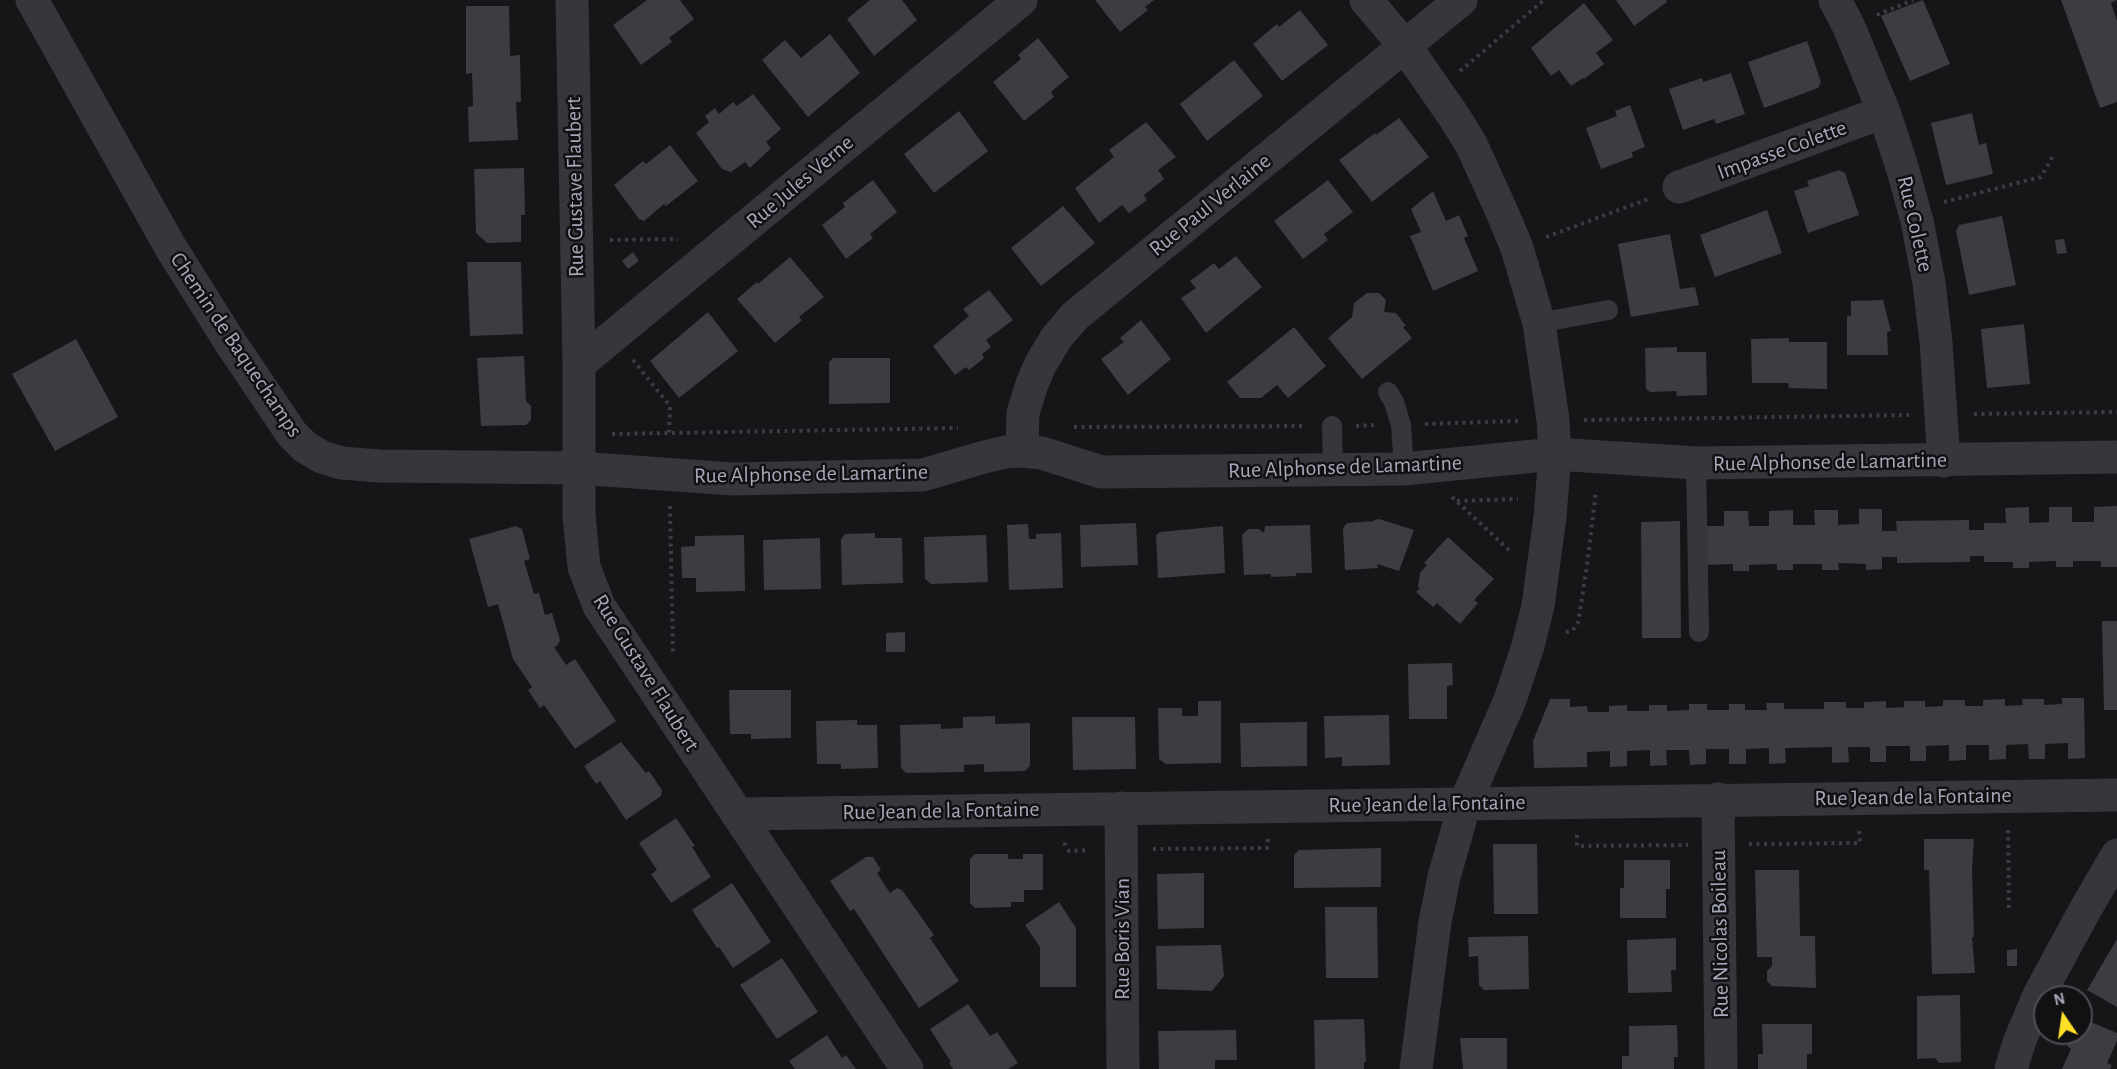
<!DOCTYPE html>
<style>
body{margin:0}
#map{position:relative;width:2117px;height:1069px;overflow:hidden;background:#161517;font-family:"Alegreya Sans",sans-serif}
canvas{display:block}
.north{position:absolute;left:2033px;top:985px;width:60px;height:60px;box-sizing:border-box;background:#111012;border:2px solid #4d4d55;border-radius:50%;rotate:347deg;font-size:16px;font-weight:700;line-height:24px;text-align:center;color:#a6a8b9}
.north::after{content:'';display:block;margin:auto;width:21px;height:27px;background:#ffe026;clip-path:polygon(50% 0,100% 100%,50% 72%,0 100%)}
</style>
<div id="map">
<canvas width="2117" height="1069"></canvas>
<div class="north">N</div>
</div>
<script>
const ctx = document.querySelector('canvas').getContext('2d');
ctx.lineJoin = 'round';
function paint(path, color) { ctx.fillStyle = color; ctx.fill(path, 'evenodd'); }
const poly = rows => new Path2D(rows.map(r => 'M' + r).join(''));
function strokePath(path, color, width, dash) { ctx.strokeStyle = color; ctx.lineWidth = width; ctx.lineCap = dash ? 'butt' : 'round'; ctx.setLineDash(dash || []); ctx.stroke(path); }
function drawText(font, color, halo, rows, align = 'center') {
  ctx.font = font + ' "Alegreya Sans",sans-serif'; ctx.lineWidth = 5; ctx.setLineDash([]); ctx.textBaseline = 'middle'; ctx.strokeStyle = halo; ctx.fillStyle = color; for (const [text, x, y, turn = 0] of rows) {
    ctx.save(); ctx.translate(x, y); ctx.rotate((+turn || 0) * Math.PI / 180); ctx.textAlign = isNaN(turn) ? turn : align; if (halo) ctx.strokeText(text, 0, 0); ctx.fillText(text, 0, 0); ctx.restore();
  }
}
const building = poly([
 [647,0,680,0,694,19,669,38,672,42,641,65,613,25],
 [870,0,902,0,917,20,874,56,847,19],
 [1095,0,1154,0,1145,7,1148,10,1120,32],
 [1616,0,1666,0,1667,2,1634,26],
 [1923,0,1950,64,1910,81,1881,16],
 [2061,0,2117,0,2111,3,2117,21,2117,102,2100,108],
 [1584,3,1613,40,1596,53,1604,64,1584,79,1583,78,1571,86,1559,70,1551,76,1531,48],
 [466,6,509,6,510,56,520,55,521,102,516,102,518,140,469,142,468,107,473,106,472,73,466,74],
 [1300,10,1328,45,1282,81,1253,44,1277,24,1279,27],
 [830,34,860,73,808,117,762,60,785,40,801,58],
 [1038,38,1069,77,1051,92,1054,97,1024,121,993,82,1021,59,1018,55],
 [1807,41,1821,82,1818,88,1764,108,1748,62],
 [1234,60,1263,96,1207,141,1180,104],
 [1731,73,1745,114,1716,124,1714,119,1683,130,1669,89,1702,78,1703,82],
 [753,94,781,129,766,142,771,148,750,168,745,162,731,172,722,169,696,133,709,122,705,116,715,108,719,114,733,102,737,106],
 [1630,105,1645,147,1632,152,1633,157,1601,169,1586,128,1617,116,1615,111],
 [959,111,988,151,934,193,904,154],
 [1972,113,1979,145,1986,143,1993,174,1946,185,1931,123],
 [1399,118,1429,157,1372,202,1339,160,1375,133,1376,135],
 [1146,122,1176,157,1158,170,1164,179,1144,195,1147,200,1129,213,1122,205,1099,223,1075,188,1114,157,1109,150],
 [670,145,698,181,666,206,664,204,644,221,639,219,614,185,643,161,646,164],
 [524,168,525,215,521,215,521,242,487,243,476,233,474,169],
 [1839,170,1845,173,1859,215,1808,233,1794,191,1809,186,1807,181],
 [873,180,897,212,870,234,873,238,846,259,822,225,845,207,843,203],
 [1328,180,1353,212,1324,234,1328,240,1303,259,1274,221],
 [1433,191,1446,221,1459,215,1468,236,1464,238,1478,271,1433,291,1410,236,1421,232,1411,209],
 [1063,206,1095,243,1041,286,1011,248],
 [1767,210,1782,253,1715,277,1700,235],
 [2002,216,2016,285,1969,295,1956,231,1959,225],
 [1670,234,1680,289,1695,287,1699,305,1631,317,1618,244],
 [2064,239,2067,253,2057,254,2055,240],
 [633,252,639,261,628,269,622,261],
 [1236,256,1262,287,1206,333,1181,298,1196,288,1190,281,1214,263,1219,269],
 [790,257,824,297,799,317,802,320,775,343,737,299,757,282,758,284],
 [467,262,521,262,523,334,470,336],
 [989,290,1013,320,986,340,991,347,982,354,984,358,969,370,966,367,955,375,933,346,969,316,963,309],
 [1367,293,1379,293,1386,300,1384,312,1396,313,1406,326,1403,327,1412,338,1362,379,1328,338,1352,317,1354,303],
 [1883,300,1891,331,1887,332,1888,355,1847,355,1847,316,1851,316,1851,301],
 [708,312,738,351,679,398,650,361],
 [1141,320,1171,359,1128,395,1101,359,1124,342,1120,338],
 [2024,324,2030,384,1987,388,1981,329],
 [1294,327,1326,366,1288,398,1277,385,1261,398,1240,398,1227,382],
 [1789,338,1789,342,1827,342,1827,389,1789,388,1788,383,1752,383,1751,339],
 [76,339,118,417,55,451,12,374],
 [1677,347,1677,352,1706,352,1707,395,1677,396,1676,391,1650,392,1646,389,1645,348],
 [524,356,526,401,531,406,531,420,526,425,481,426,477,358],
 [833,358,890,358,890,403,829,404,829,362],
 [2117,506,2117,567,2101,567,2101,561,2073,561,2073,567,2056,567,2056,561,2029,562,2029,568,2013,568,2013,562,1984,562,1984,556,1970,556,1970,562,1897,563,1897,557,1882,557,1882,569,1866,570,1866,564,1838,563,1839,570,1822,570,1822,564,1793,564,1793,570,1777,570,1777,564,1749,565,1749,571,1733,571,1733,564,1704,565,1704,526,1724,526,1724,511,1748,511,1749,526,1769,526,1769,511,1793,510,1793,525,1815,525,1814,510,1838,510,1838,525,1859,524,1859,509,1882,509,1882,531,1897,531,1896,521,1969,520,1969,530,1984,530,1984,523,2006,523,2005,508,2029,507,2029,523,2049,522,2049,507,2072,507,2072,522,2094,522,2094,507],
 [1379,519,1414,530,1399,571,1377,564,1378,568,1345,570,1343,528,1347,523,1374,521,1374,520],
 [1680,521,1681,638,1642,638,1641,522],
 [1136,523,1138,565,1081,567,1080,525],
 [1028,524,1029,539,1036,539,1036,534,1061,533,1063,588,1009,590,1007,525],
 [1310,525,1312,573,1296,573,1296,576,1271,577,1271,574,1244,575,1242,535,1248,529,1259,529,1264,533,1265,526],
 [516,526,522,529,530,559,524,561,534,594,539,593,545,615,552,613,560,640,557,646,554,647,566,665,575,659,616,721,575,749,544,705,540,708,528,690,532,687,513,659,498,604,488,607,469,539],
 [1223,526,1225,573,1158,578,1156,535,1160,532],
 [875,533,875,538,902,538,903,583,842,585,841,539,845,534],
 [744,535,745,591,696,592,696,578,682,578,681,547,695,546,695,536],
 [986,535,988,582,931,584,925,579,924,537],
 [1448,537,1494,579,1474,600,1478,603,1460,624,1437,603,1433,607,1416,592,1420,588,1418,587,1420,573,1427,565,1424,563],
 [820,538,821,589,764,590,763,540],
 [2102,621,2117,621,2117,710,2104,710],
 [905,632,905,652,886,652,886,633],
 [1452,663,1453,685,1447,686,1447,719,1409,719,1408,664],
 [729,690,791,690,791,738,751,739,751,734,730,734],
 [2062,698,2084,698,2085,758,2068,759,2068,743,2045,744,2045,759,2029,759,2028,744,2006,745,2006,759,1989,760,1989,745,1966,745,1966,760,1949,761,1949,745,1926,746,1926,761,1910,761,1910,746,1886,746,1886,762,1870,762,1870,747,1848,747,1849,762,1832,763,1832,747,1785,748,1786,763,1769,764,1769,748,1746,749,1746,764,1729,764,1729,749,1706,749,1706,764,1690,765,1689,750,1666,750,1667,765,1650,766,1650,750,1627,751,1627,766,1610,767,1610,751,1587,752,1587,767,1534,768,1533,741,1550,699,1570,699,1570,707,1587,706,1588,712,1609,712,1609,706,1627,705,1627,711,1649,711,1649,705,1667,705,1667,711,1689,710,1689,704,1707,704,1707,710,1729,710,1729,704,1745,704,1745,710,1767,710,1766,703,1784,703,1784,709,1824,709,1824,702,1846,702,1846,708,1864,708,1864,702,1886,701,1886,708,1904,707,1904,701,1925,701,1925,707,1943,706,1943,700,1965,700,1965,706,1983,706,1983,700,2005,699,2005,706,2023,705,2022,699,2044,699,2044,705,2062,704],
 [1198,701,1221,701,1221,763,1166,764,1159,759,1158,708,1182,708,1182,716,1198,716],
 [1389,715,1390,765,1342,766,1342,757,1325,758,1324,716],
 [995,716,995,724,1030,723,1030,766,1025,771,984,772,984,764,964,765,964,772,906,773,901,768,900,725,941,724,941,729,963,728,963,717],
 [1072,717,1135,717,1136,769,1073,770],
 [857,720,857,725,877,725,878,768,841,769,841,764,817,764,816,721],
 [1307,722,1307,766,1241,767,1240,723],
 [621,742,646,773,649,771,662,790,661,796,626,820,600,781,596,784,584,766],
 [676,818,695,846,692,847,711,877,671,903,651,874,657,870,639,843],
 [1924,839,1974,839,1972,870,1974,937,1972,937,1975,973,1932,974,1929,870,1924,870],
 [1493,844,1537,844,1538,914,1494,914],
 [1381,848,1381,887,1294,888,1294,855,1299,850],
 [975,854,1008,854,1008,859,1023,859,1023,854,1043,854,1043,890,1024,890,1024,902,1011,902,1011,907,975,908,970,903,970,859],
 [866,857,873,857,881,870,877,873,890,893,897,888,902,890,934,935,930,938,959,981,919,1008,854,909,850,911,830,881],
 [1624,860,1670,860,1670,889,1666,889,1666,918,1620,918,1620,888,1624,888],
 [1755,870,1799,870,1800,936,1815,936,1816,988,1772,986,1767,981,1767,971,1772,966,1772,957,1757,957],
 [1204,873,1204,928,1158,929,1157,874],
 [732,883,771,942,733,968,719,947,717,948,692,910],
 [1059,902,1076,928,1076,987,1040,987,1040,947,1025,925],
 [1325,907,1377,907,1378,978,1326,978],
 [1528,936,1529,989,1484,990,1479,985,1478,956,1469,957,1468,937],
 [1676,938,1676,970,1671,970,1672,992,1628,993,1627,940],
 [2117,939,2117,1007,2087,990],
 [1221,945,1224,976,1212,991,1157,989,1156,946],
 [2017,949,2017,966,2007,966,2007,950],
 [782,958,818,1012,777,1039,740,985],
 [1960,995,1961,1062,1939,1063,1935,1058,1917,1059,1917,996],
 [968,1004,990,1036,997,1032,1018,1063,1008,1069,953,1069,949,1063,951,1062,930,1029],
 [2081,1018,2117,1033,2117,1041,2107,1063,2112,1065,2110,1069,2062,1069,2071,1049,2067,1046,2073,1033,2081,1033],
 [1364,1019,1366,1062,1364,1062,1364,1069,1315,1069,1314,1020],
 [1762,1024,1812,1024,1812,1054,1807,1054,1807,1069,1758,1069,1758,1054,1763,1054],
 [1677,1025,1678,1057,1674,1057,1674,1069,1622,1069,1622,1056,1629,1056,1629,1026],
 [1236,1030,1237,1060,1215,1060,1215,1069,1159,1069,1158,1031],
 [827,1035,842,1058,846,1055,856,1069,795,1069,789,1061],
 [1460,1038,1507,1038,1507,1069,1463,1069]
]);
const path = poly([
 [1877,15,1913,0],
 [1460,71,1544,0],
 [1944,202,2041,177,2053,156],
 [1546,237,1651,198],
 [610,240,678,239],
 [633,360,670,406,669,436],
 [1974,414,2117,412],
 [1584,420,1909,415],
 [1425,424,1519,421],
 [1356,426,1375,425],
 [1074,427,1306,426],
 [612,434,958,428],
 [1452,497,1512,553],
 [1457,501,1518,499],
 [670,506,673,655],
 [1566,632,1572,631,1578,623,1587,566,1596,490],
 [2008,830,2009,912],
 [1577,835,1577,846,1688,845],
 [1064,843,1069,851,1088,850],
 [1749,844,1860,843,1859,829],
 [1153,849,1267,848,1268,838]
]);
const lane = poly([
 [1539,323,1608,310],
 [1388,392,1394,402,1401,425,1404,469],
 [1332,426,1333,471],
 [1696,463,1699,632]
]);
const street = poly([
 [32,0,171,248,230,342,292,434,305,447,322,457,341,463,379,466,578,468,733,479,923,475,984,457,1006,452,1022,451,1042,453,1101,472,1404,469,1555,454,1696,463,2117,457],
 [572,0,579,364,579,515,584,567,599,606,907,1069],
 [1366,0,1405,46,1455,118,1471,144,1502,212,1517,248,1539,323,1553,420,1555,454,1550,517,1538,606,1528,646,1510,700,1465,803,1444,877,1435,922,1416,1069],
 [1835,0,1849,27,1884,112,1903,170,1917,221,1929,283,1936,342,1944,461],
 [1679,187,1884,112],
 [579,364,1021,0],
 [1022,451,1023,413,1032,384,1041,363,1057,337,1075,316,1461,0],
 [1718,799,1721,1069],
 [1121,808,1123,1069],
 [737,814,2117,795],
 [2011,1069,2020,1040,2040,993,2085,910,2117,855]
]);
const streetNames = [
 ["Impasse Colette",1782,150,-20],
 ["Rue Jules Verne",800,182,-40],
 ["Rue Gustave Flaubert",575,187,-91],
 ["Rue Paul Verlaine",1210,205,-39],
 ["Rue Colette",1915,224,77],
 ["Chemin de Baquechamps",236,345,56],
 ["Rue Alphonse de Lamartine",1830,462,-1],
 ["Rue Alphonse de Lamartine",1345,467,-2],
 ["Rue Alphonse de Lamartine",811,474,-1],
 ["Rue Gustave Flaubert",646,673,58],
 ["Rue Jean de la Fontaine",1913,797,-1],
 ["Rue Jean de la Fontaine",1427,804,-1],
 ["Rue Jean de la Fontaine",941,811,-1],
 ["Rue Nicolas Boileau",1720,934,-91],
 ["Rue Boris Vian",1122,939,-90]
];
paint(building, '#3d3c42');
strokePath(path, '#3c3c44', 4, [3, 4.5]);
strokePath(lane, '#36363d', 20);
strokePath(street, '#36363d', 33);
drawText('22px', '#a6a8b9', '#111012', streetNames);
</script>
